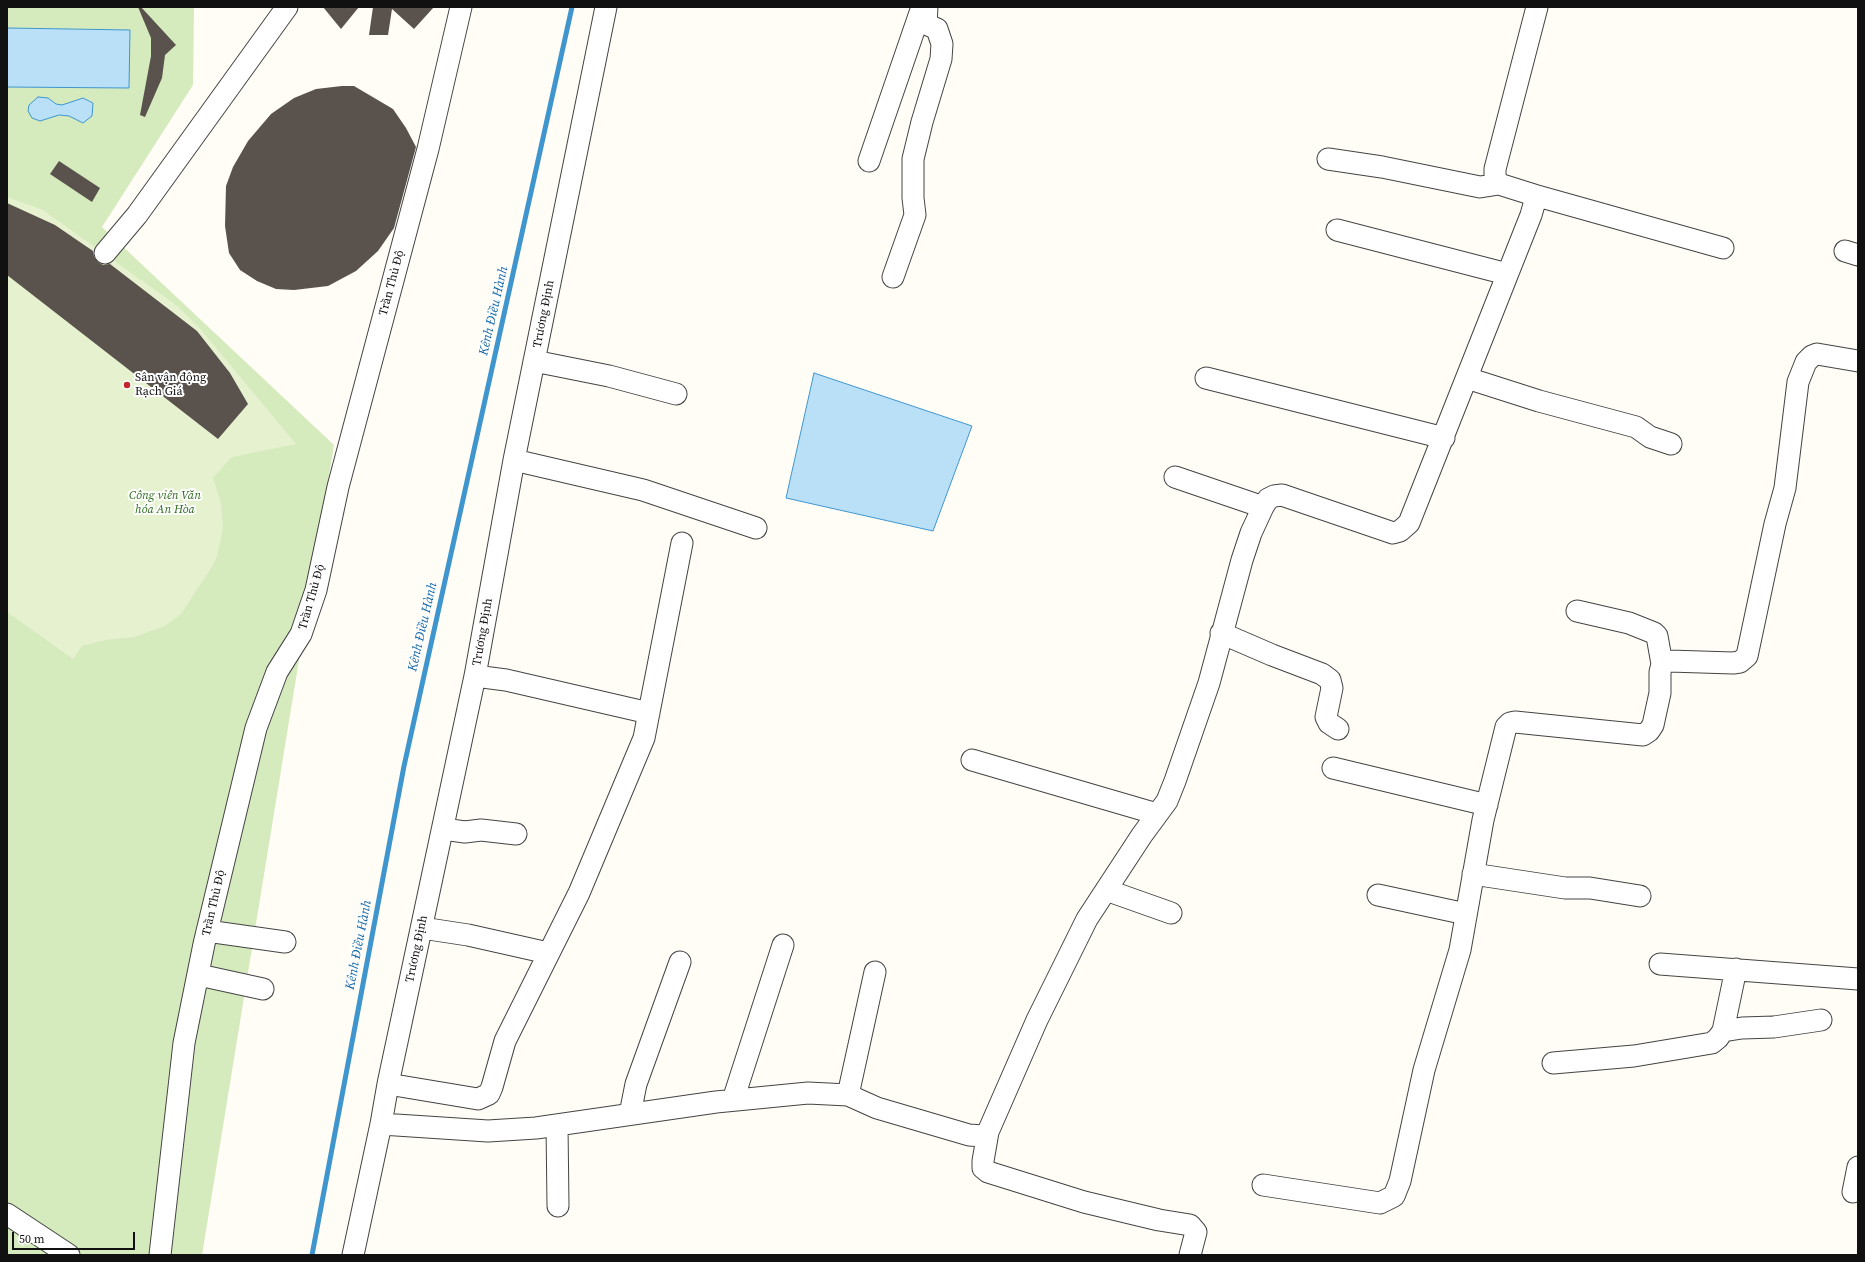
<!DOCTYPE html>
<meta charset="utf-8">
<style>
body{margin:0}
#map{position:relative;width:1865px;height:1262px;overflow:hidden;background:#fffdf5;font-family:"Source Serif 4",serif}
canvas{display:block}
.frame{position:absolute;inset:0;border:8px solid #111;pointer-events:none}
.scale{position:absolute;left:12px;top:1232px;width:123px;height:18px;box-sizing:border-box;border:2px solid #111;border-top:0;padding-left:5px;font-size:12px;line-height:14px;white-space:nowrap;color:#111;-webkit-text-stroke:3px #fff;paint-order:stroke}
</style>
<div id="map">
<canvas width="1865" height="1262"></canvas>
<div class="frame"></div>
<div class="scale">50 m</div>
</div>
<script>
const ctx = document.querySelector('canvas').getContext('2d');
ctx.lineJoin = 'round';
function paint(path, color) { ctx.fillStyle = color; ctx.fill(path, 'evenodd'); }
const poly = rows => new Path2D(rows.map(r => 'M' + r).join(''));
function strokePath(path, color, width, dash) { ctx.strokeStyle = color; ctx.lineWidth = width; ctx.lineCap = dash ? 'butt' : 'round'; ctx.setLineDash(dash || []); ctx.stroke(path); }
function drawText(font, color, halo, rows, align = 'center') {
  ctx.font = font + ' "Source Serif 4",serif'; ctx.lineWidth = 4; ctx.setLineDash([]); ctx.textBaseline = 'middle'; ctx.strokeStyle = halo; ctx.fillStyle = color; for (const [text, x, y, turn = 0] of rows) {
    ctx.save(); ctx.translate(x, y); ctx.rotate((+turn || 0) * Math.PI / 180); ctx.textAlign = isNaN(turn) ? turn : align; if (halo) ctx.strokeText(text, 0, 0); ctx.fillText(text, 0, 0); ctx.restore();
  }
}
const green = poly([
 [7,7,194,7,193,85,102,227,334,445,202,1255,7,1255]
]);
const pitch = poly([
 [7,197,43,210,176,305,198,326,296,444,232,457,213,478,221,503,223,528,217,557,208,573,181,614,165,626,134,637,105,640,82,646,73,659,7,612]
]);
const water = poly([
 [7,28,130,30,129,88,7,87,7,28],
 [38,97,48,98,56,104,62,105,83,98,93,103,92,116,83,123,69,116,59,115,40,121,32,118,28,111,29,105,38,97],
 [814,373,972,426,933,531,786,498,814,373]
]);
const stream = poly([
 [312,1255,404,766,572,7]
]);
const building = poly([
 [138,7,141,7,176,45,165,55,162,78,145,117,140,115,151,56,151,38],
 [323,7,359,7,341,29],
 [373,7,434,7,414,29,392,9,388,35,369,35],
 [342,86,354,86,393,109,406,128,416,147,394,228,378,251,356,271,328,286,294,290,276,289,257,281,240,270,229,253,225,226,226,186,233,167,248,141,271,114,294,98,316,89],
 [59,161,100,188,92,202,50,174],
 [7,203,55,225,93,251,94,257,98,262,103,265,110,264,197,331,230,373,248,404,218,439,7,275]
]);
const minor = poly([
 [1328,159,1382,167,1480,187,1499,184],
 [869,161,922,7],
 [1534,195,1723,248],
 [1337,230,1507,274],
 [1845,251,1858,255],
 [105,253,137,215,287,7],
 [893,277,915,215,913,198,913,159,922,122,941,59,942,44,937,29,926,24,927,7],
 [534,361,609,376,676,394],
 [1206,378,1444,438],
 [1467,378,1539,401,1636,427,1650,437,1671,444],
 [514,460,643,490,756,528],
 [1175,477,1263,507],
 [1577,611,1629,623,1654,633,1657,636,1662,664],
 [1221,633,1272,655,1322,674,1330,680,1332,688,1326,717,1329,723,1338,729],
 [475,676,506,680,649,713],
 [972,760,1157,814],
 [1333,768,1487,805],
 [443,829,465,832,481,830,516,834],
 [1473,874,1565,888,1590,888,1640,896],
 [1106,890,1171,913],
 [1378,895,1466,914],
 [422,928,468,935,548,953],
 [207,931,285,942],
 [1660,964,1858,979],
 [199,975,263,989],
 [1723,1031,1742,1028,1774,1027,1821,1020],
 [1553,1063,1634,1056,1712,1043,1718,1038,1723,1031,1736,969],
 [388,1084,478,1099,489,1094,492,1087,505,1041,579,893,644,738,682,543],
 [848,1095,875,972],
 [733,1100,783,945],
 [630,1114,636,1084,680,962],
 [381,1124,488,1131,536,1128,716,1102,808,1093,848,1095,877,1108,969,1135,983,1136,988,1132,1037,1020,1087,919,1142,835,1167,801,1175,781,1209,683,1242,560,1251,533,1263,507,1268,499,1274,496,1282,495,1393,533,1400,531,1409,523,1531,215,1535,201,1534,195,1499,184,1495,177,1495,169,1537,7],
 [557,1125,558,1206],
 [988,1132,983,1161,983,1168,988,1172,1084,1202,1159,1220,1190,1225,1196,1232,1190,1255],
 [1263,1185,1380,1203,1394,1196,1400,1181,1424,1070,1460,950,1483,820,1506,727,1510,723,1515,722,1643,735,1649,731,1653,725,1660,693,1660,672,1662,664,1669,661,1733,663,1740,662,1747,656,1775,524,1785,488,1798,382,1806,362,1812,356,1817,354,1858,361],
 [1853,1192,1858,1167],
 [7,1214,69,1255],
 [160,1255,184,1043,204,944,256,728,277,672,301,634,316,590,338,487,428,149,461,7],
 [353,1255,381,1124,388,1084,475,676,514,460,606,7]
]);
const markers = [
 [127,385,4,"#c4262e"]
];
const streetNames = [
 ["Trần Thủ Độ",392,283,-75],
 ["Trương Định",544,314,-79],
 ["Trần Thủ Độ",312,597,-74],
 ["Trương Định",483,632,-80],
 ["Trần Thủ Độ",214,903,-77],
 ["Trương Định",417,949,-78]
];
const poiNames = [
 ["Sân vận động",135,378],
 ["Rạch Giá",135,392]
];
const parkNames = [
 ["Công viên Văn",165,496],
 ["hóa An Hòa",165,510]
];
const waterNames = [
 ["Kênh Điều Hành",494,311,-77],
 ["Kênh Điều Hành",423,627,-77],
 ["Kênh Điều Hành",359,945,-79]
];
paint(green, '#d5ebbd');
paint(pitch, '#e6f2cf');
paint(water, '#b9e0f7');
strokePath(water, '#3f96cf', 1);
strokePath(stream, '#3f96cf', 5);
paint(building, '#5a524d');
strokePath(minor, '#444', 23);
strokePath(minor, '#fff', 21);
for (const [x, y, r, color] of markers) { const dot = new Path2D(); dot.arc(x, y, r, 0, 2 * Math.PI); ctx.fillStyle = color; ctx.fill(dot); strokePath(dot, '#fff', 1.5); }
drawText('12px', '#111', '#fff', streetNames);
drawText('12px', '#111', '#fff', poiNames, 'left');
drawText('italic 12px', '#2f6b1f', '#fff', parkNames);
drawText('italic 13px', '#1768a6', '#fff', waterNames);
</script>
